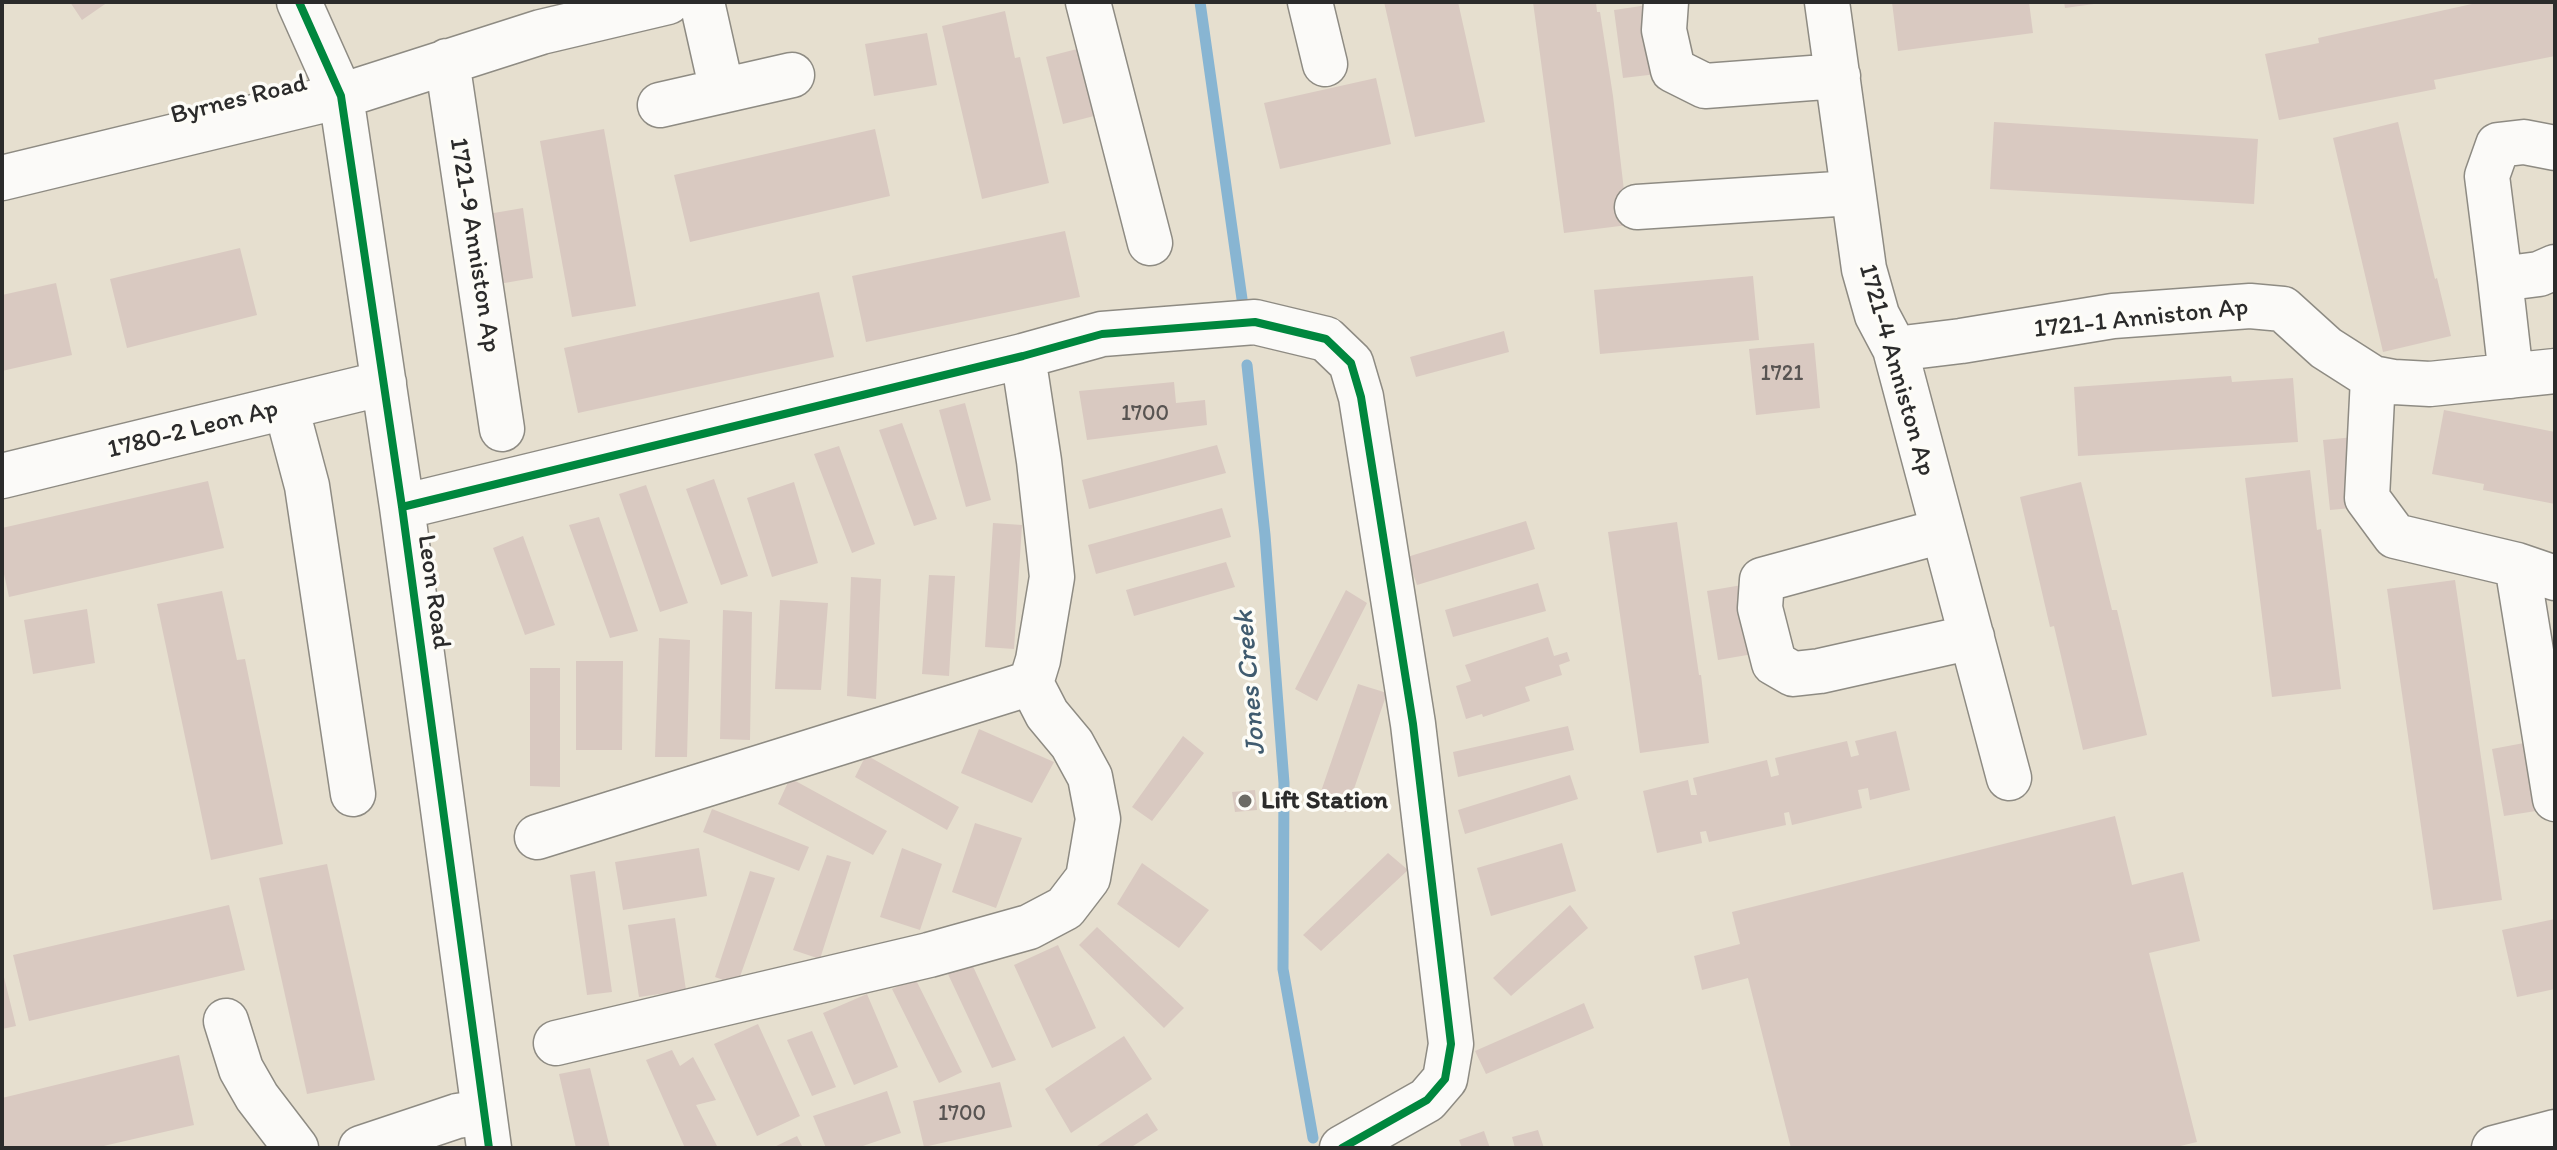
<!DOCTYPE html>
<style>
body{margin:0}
#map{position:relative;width:2557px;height:1150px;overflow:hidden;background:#e6dfcf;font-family:Itim,sans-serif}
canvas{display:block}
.frame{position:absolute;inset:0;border:4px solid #2b2b2b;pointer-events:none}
</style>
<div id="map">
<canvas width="2557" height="1150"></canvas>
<div class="frame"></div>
</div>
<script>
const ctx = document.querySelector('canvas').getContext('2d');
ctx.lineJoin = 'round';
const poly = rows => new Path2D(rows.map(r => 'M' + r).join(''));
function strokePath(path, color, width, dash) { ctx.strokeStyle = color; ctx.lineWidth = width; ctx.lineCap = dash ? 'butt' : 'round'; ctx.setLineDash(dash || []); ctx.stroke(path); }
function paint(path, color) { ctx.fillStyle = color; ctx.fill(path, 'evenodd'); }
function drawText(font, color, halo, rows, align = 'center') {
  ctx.font = font + ' Itim,sans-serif'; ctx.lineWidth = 7; ctx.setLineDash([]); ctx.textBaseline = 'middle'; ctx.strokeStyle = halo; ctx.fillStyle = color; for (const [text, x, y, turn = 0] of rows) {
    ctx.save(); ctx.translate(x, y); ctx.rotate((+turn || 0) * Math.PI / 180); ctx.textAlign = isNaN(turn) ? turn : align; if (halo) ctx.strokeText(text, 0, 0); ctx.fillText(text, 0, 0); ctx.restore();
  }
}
const stream = poly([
 [1200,2,1243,306],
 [1247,365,1265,535,1284,783,1283,969,1313,1138]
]);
const building = poly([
 [70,2,108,2,82,20],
 [1384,2,1458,2,1485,122,1415,137],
 [1533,2,1596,2,1597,12,1600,12,1613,96,1628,225,1564,233],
 [1892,2,2029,2,2033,33,1898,51],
 [2064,2,2094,2,2094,4,2065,8],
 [2481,2,2555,2,2555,56,2434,80,2436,89,2279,120,2265,54,2319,43,2318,38],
 [1648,5,1657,74,1623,78,1614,10],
 [1005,11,1015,58,1020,57,1049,183,982,199,942,26],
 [927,33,937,85,874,96,865,44],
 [1081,48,1098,115,1063,124,1046,57],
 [1376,78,1391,144,1280,169,1264,103],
 [1994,122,2258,139,2254,204,1990,189],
 [2398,122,2435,279,2437,278,2451,336,2383,352,2333,138],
 [604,129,636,306,572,317,540,141],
 [875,129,890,196,690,242,674,175],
 [523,208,533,278,499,284,488,214],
 [1065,231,1080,297,866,342,852,276],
 [240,248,257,315,127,348,110,279],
 [1753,276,1759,340,1600,354,1594,290],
 [56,283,72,355,2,371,2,295],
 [819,292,834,357,578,413,564,348],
 [1504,331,1509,352,1416,377,1410,357],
 [1814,343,1820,408,1756,415,1749,349],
 [2231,376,2232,382,2293,378,2298,442,2078,456,2074,387],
 [1174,382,1176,403,1205,400,1207,425,1087,440,1079,391],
 [965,403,991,500,966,507,939,410],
 [2444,410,2555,432,2555,504,2483,490,2484,484,2432,474],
 [902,423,937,519,914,526,879,430],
 [2355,437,2363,507,2330,510,2323,440],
 [1217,445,1226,473,1089,509,1082,480],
 [839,446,875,544,852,553,814,454],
 [2310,470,2317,530,2321,529,2341,689,2272,697,2245,478],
 [714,479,748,576,721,585,686,489],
 [208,481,224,548,9,597,2,565,2,528],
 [794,482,818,563,772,577,747,498],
 [2081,482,2112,610,2117,610,2147,735,2083,750,2054,626,2050,627,2020,497],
 [646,485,688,603,660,612,619,494],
 [1222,508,1231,537,1096,574,1088,545],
 [599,517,638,631,610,638,569,525],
 [1526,521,1535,549,1417,585,1407,557],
 [1677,522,1699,675,1701,675,1709,743,1640,753,1608,532],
 [993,523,1022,525,1014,649,985,647],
 [523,536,555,625,525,635,493,548],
 [1226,562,1235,587,1134,616,1126,590],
 [929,575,955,576,949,676,922,674],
 [851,577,881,579,876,699,847,696],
 [2455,580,2502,900,2433,910,2387,589],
 [1538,583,1546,611,1453,637,1445,610],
 [1742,585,1753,654,1718,660,1707,591],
 [1346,590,1367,603,1317,701,1295,689],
 [222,591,237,660,245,659,283,844,211,860,157,604],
 [780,600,828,603,821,690,775,689],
 [87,609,95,663,33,674,24,620],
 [723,610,752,612,750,740,720,739],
 [1548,637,1554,656,1567,652,1570,661,1559,665,1562,675,1525,687,1530,701,1483,717,1482,714,1466,719,1456,686,1471,681,1465,665],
 [659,638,690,640,687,757,655,757],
 [576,661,623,661,622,750,576,750],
 [530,668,560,668,560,787,530,786],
 [1358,684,1387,693,1346,812,1317,803],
 [1568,726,1574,750,1458,777,1453,752],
 [979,729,1054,762,1032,803,961,773],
 [1896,731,1910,790,1870,800,1868,788,1858,790,1862,808,1792,825,1789,812,1784,813,1786,825,1709,842,1706,831,1700,832,1702,843,1657,853,1643,791,1688,780,1691,795,1697,795,1693,778,1767,760,1771,777,1779,775,1775,758,1847,741,1851,757,1859,755,1855,741],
 [1183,736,1204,753,1152,821,1132,807],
 [2524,743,2536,811,2504,816,2492,749],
 [866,755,959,807,947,830,855,777],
 [1570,775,1578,799,1465,834,1458,810],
 [790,778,887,831,873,855,778,804],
 [1255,790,1257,810,1235,812,1232,792],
 [712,809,809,847,799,871,703,832],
 [2115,816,2132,885,2183,872,2200,941,2149,953,2197,1142,2172,1148,1791,1148,1748,978,1702,990,1694,956,1740,944,1732,912],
 [975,823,1022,838,996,908,952,892],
 [1562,843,1576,891,1491,916,1477,868],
 [699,848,707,896,623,910,615,862],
 [902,848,942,864,920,930,880,917],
 [1388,853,1408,870,1321,951,1303,935],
 [827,855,851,862,820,959,793,950],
 [1142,863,1209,910,1179,948,1117,904],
 [327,864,375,1080,307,1094,259,878],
 [595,871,612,992,587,995,570,875],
 [750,871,775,878,737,985,715,977],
 [229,905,245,970,29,1021,13,955],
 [1570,905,1588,928,1511,996,1493,978],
 [675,918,686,990,639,997,628,925],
 [2555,919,2555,989,2517,997,2502,930],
 [1097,927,1184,1008,1164,1028,1079,945],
 [1058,945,1096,1028,1052,1048,1014,965],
 [971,962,1016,1060,992,1068,947,972],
 [2,969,16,1026,2,1029],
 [915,978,962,1072,939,1083,892,989],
 [867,994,898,1067,854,1085,823,1013],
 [1584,1003,1594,1028,1486,1074,1475,1051],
 [758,1024,800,1116,757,1136,714,1044],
 [812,1031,836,1087,812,1096,787,1040],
 [1124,1036,1152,1079,1071,1133,1045,1089],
 [672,1050,680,1066,693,1057,716,1100,696,1105,718,1148,685,1148,646,1060],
 [179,1055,194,1125,95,1148,2,1148,2,1098],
 [590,1068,610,1148,576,1148,559,1074],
 [1000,1082,1012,1127,924,1147,913,1101],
 [887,1091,901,1133,857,1148,826,1148,813,1116],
 [1147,1113,1158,1130,1130,1148,1094,1148],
 [1538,1130,1544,1148,1515,1148,1512,1137],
 [1484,1131,1490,1148,1462,1148,1459,1140],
 [797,1136,803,1148,772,1148]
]);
const minor = poly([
 [299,2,341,96,402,507,489,1148],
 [702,2,722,91],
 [1088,2,1150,243],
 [1310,2,1325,64],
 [1666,2,1664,30,1673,70,1705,86,1838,76],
 [1827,2,1864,269,1877,315,1895,349,2009,778],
 [447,61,502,429],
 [660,105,792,75],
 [2555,148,2524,142,2498,145,2487,176,2500,279,2539,274,2555,267],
 [2,178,341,96,541,32,668,2],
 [1637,207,1852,193],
 [2500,279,2511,376],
 [1895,349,1961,341,2113,316,2250,306,2283,309,2326,348,2373,378,2394,382,2430,384,2555,371],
 [2373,378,2367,498,2395,536,2517,565],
 [286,407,307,486,353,794],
 [2,476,384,383],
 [402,507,1023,356,1102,334,1255,322,1326,339,1351,363,1361,397,1413,724,1451,1044,1445,1079,1427,1100,1342,1148],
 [1942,531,1762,580,1760,608,1774,663,1793,674,1820,671,1972,637],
 [2555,578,2517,565,2555,799],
 [537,837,1031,683,1038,660,1052,577,1039,461,1023,356],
 [226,1021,241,1069,257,1097,296,1148],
 [556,1043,929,955,1029,927,1065,908,1088,878,1098,819,1090,777,1072,744,1047,714,1031,683],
 [361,1148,457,1116,484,1112],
 [2494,1148,2555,1132]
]);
const cycleway = poly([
 [299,2,341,96,402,507,489,1148],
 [402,507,1023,356,1102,334,1255,322,1326,339,1351,363,1361,397,1413,724,1451,1044,1445,1079,1427,1100,1342,1148]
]);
const markers = [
 [1245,801,8,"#6c6a64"]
];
const numberNames = [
 ["1721",1782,374],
 ["1700",1145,414],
 ["1700",962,1114]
];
const streetNames = [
 ["Byrnes Road",239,100,-14],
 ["1721-9 Anniston Ap",474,245,81],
 ["1721-1 Anniston Ap",2141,319,-6],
 ["1721-4 Anniston Ap",1896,370,74],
 ["1780-2 Leon Ap",193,430,-14],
 ["Leon Road",433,592,82]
];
const poiNames = [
 ["Lift Station",1261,801]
];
const waterNames = [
 ["Jones Creek",1251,683,-95]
];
strokePath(stream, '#88b5d2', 11);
paint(building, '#d9c9c1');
strokePath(minor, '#8e8b83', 47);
strokePath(minor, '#fbfaf8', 44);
strokePath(cycleway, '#00873e', 8);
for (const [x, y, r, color] of markers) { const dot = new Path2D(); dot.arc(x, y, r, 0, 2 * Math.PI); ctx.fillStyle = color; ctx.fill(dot); strokePath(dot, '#fdfcf7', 3); }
drawText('22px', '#585452', null, numberNames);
drawText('26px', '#2b2b2b', '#fdfcf7', streetNames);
drawText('bold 26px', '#2b2b2b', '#fdfcf7', poiNames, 'left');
drawText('italic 28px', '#405b6f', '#fdfcf7', waterNames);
</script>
